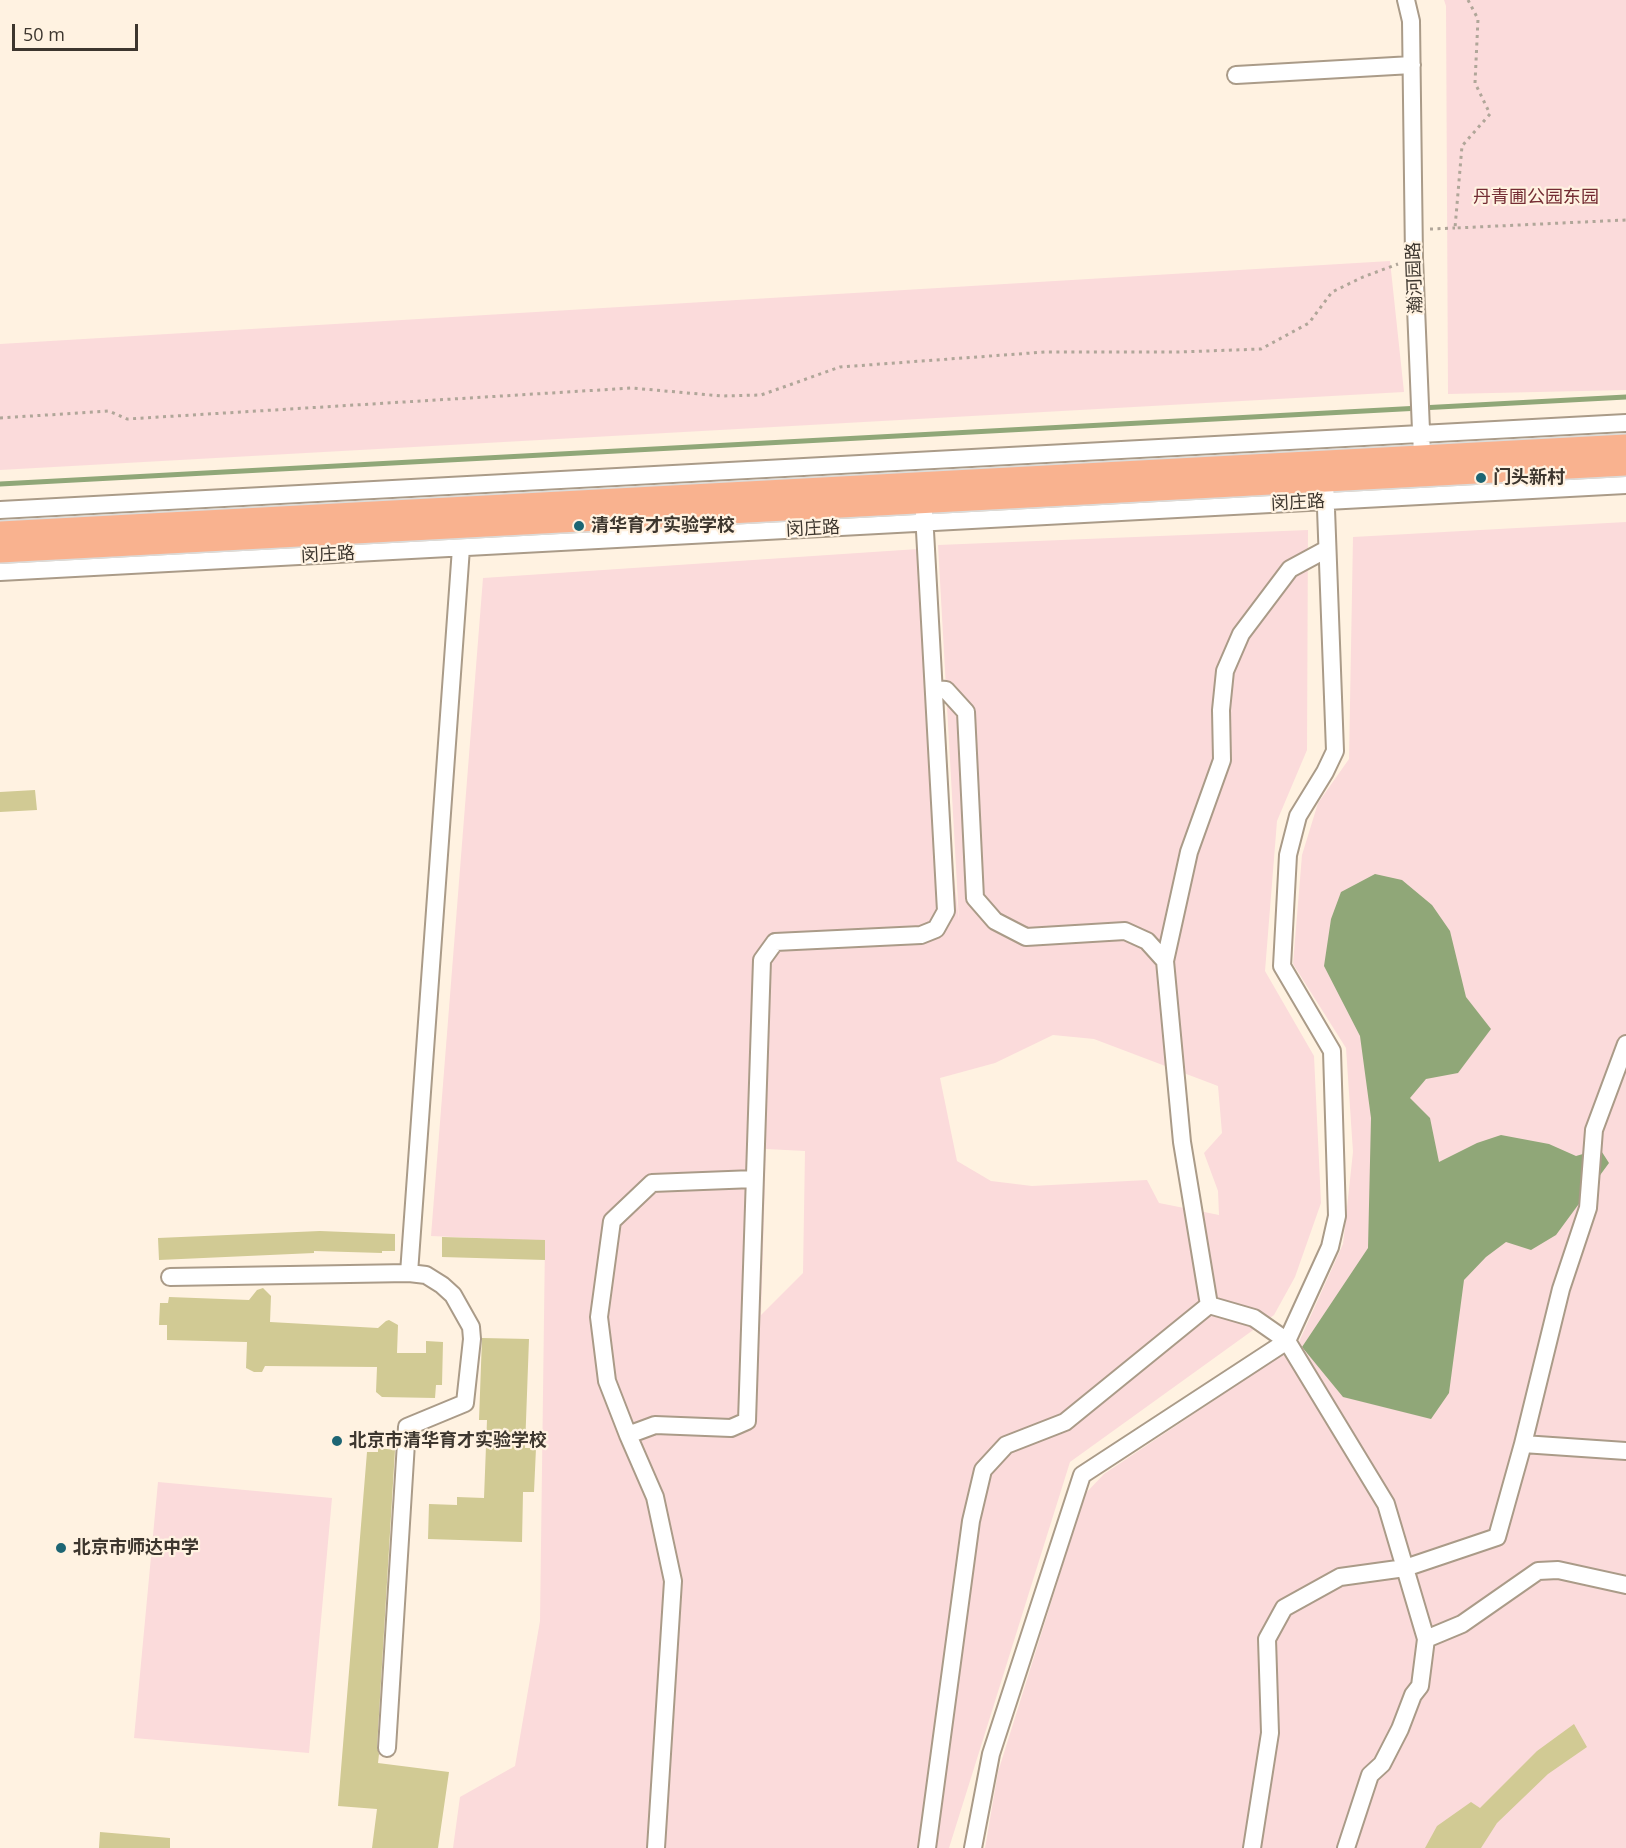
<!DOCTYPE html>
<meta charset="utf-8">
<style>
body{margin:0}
#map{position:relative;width:1626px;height:1848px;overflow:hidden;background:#fff2e1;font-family:"Open Sans",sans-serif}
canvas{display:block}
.scale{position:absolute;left:12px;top:24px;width:126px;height:27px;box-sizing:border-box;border:3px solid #3d362e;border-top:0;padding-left:8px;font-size:18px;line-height:21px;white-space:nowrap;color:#3d362e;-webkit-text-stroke:4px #fff2e1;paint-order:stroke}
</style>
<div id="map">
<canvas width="1626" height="1848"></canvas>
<div class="scale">50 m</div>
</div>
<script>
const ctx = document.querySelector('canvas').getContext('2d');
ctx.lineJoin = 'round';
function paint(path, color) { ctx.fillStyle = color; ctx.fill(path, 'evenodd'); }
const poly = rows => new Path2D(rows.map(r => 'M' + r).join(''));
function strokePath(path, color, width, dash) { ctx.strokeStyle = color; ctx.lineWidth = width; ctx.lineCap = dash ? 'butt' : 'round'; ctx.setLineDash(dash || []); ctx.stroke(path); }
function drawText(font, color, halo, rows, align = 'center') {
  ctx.font = font + ' "Open Sans","Noto Sans SC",sans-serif'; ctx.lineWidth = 4.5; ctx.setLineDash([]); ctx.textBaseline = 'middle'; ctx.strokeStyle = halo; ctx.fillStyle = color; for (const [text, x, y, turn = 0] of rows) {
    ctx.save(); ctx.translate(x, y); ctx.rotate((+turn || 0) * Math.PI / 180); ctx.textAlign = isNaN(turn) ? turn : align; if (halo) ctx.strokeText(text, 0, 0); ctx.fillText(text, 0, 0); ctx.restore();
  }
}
const green = poly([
 [1444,0,1626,0,1626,390,1448,394,1446,6],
 [1390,261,1404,392,0,470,0,344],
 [1626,522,1626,1848,985,1848,998,1772,1085,1494,1104,1474,1298,1344,1343,1244,1353,1152,1346,1048,1293,964,1302,855,1318,803,1349,759,1353,537],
 [1308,530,1307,750,1277,821,1265,971,1314,1056,1321,1203,1295,1277,1274,1315,1070,1462,949,1848,453,1848,460,1797,515,1766,540,1621,545,1241,431,1236,483,578,918,549,959,921,938,545],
 [1053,1035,1094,1039,1218,1086,1222,1133,1204,1153,1218,1191,1219,1215,1159,1203,1147,1180,1032,1186,991,1181,957,1161,940,1078,995,1063],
 [766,1149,805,1151,803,1273,761,1315],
 [158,1482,332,1498,309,1753,134,1738]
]);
const water = poly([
 [1375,874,1402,880,1432,905,1450,931,1466,997,1491,1029,1458,1073,1426,1079,1410,1098,1430,1118,1439,1162,1477,1143,1501,1135,1549,1144,1576,1156,1600,1149,1609,1163,1556,1235,1531,1250,1506,1242,1486,1257,1464,1280,1449,1393,1431,1419,1343,1397,1302,1347,1368,1248,1371,1118,1360,1036,1324,966,1331,919,1341,892]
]);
const stream = poly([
 [0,484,1626,397]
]);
const building = poly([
 [35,790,37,810,0,812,0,792],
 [320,1231,395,1234,395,1251,382,1251,382,1253,314,1251,314,1253,159,1260,158,1238],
 [442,1237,545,1240,545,1260,442,1257],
 [263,1288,271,1296,270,1322,378,1328,386,1321,389,1320,398,1325,397,1353,426,1353,426,1341,443,1342,442,1385,436,1385,435,1398,382,1397,376,1392,377,1367,265,1366,262,1372,254,1372,246,1368,247,1342,167,1340,167,1325,159,1325,160,1303,168,1303,169,1297,249,1300,257,1290],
 [482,1338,529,1339,525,1448,536,1448,534,1492,523,1492,522,1542,428,1539,429,1504,457,1505,457,1497,484,1498,487,1420,479,1420],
 [378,1448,395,1450,377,1747,379,1754,378,1763,449,1772,438,1848,372,1848,377,1809,338,1806,367,1452,378,1452],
 [1574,1724,1587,1747,1548,1774,1497,1823,1481,1848,1425,1848,1437,1826,1471,1802,1480,1808,1537,1751],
 [100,1832,170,1838,170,1848,99,1848]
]);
const path = poly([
 [1468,0,1478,19,1475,83,1490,114,1462,146,1455,228,1626,220],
 [1430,229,1455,228],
 [0,418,109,411,127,419,632,388,722,396,761,395,840,367,1045,352,1179,352,1261,349,1309,323,1332,292,1363,277,1398,264]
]);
const minor = poly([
 [1406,0,1411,21,1414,258,1422,455,1411,458],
 [1236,75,1412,65],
 [0,510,1626,423],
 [0,572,1626,485],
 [934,689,946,690,966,712,975,898,995,921,1026,937,1125,931,1147,941,1165,961,1182,1142,1209,1305],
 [1165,961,1189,852,1222,760,1221,710,1225,671,1241,634,1290,569,1327,549],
 [170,1277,409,1273],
 [628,1435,655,1425,731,1428,747,1421,762,960,775,942,921,935,936,929,946,911,924,513],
 [1523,1444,1561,1289,1588,1208,1594,1130,1626,1044],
 [1426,1639,1462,1624,1538,1571,1558,1570,1626,1585],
 [387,1748,407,1427,465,1403,472,1339,471,1327,453,1295,442,1285,426,1275,409,1273,461,548],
 [656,1848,673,1581,655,1497,628,1435,607,1381,599,1317,612,1221,652,1183,754,1179],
 [927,1848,971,1521,983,1470,1006,1445,1065,1422,1209,1305,1254,1318,1287,1341,1386,1504,1426,1639,1420,1686,1413,1695,1400,1729,1382,1764,1370,1775,1346,1848],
 [973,1848,991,1754,1082,1475,1287,1341,1330,1247,1337,1216,1332,1051,1282,966,1288,855,1298,816,1325,772,1335,751,1325,482,1337,478],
 [1252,1848,1270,1733,1267,1639,1284,1608,1340,1577,1405,1568,1497,1537,1523,1444,1626,1451]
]);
const major = poly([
 [0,532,1626,445],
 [0,552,1626,465]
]);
const markers = [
 [1481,478,6,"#1d6573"],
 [579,526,6,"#1d6573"],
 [337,1441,6,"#1d6573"],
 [61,1548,6,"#1d6573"]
];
const parkNames = [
 ["丹青圃公园东园",1536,198]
];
const streetNames = [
 ["瀚河园路",1415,278,-92],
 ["闵庄路",1298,503,-3],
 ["闵庄路",813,529,-3],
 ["闵庄路",328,555,-3]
];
const poiNames = [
 ["门头新村",1493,478],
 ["清华育才实验学校",591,526],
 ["北京市清华育才实验学校",349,1441],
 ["北京市师达中学",73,1548]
];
paint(green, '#fbdbdb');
paint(water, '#90a778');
strokePath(stream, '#90a778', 5);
paint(building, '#d1ca94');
strokePath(minor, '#aa9b88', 20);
strokePath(major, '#dcdbd9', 24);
strokePath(path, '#b0a699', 3, [3, 4.5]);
strokePath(minor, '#fff', 16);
strokePath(major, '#f9b28f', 21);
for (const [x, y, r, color] of markers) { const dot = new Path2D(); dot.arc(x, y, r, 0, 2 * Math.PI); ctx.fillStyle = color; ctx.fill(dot); strokePath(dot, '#fff2e1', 2); }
drawText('18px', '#742c33', '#fff2e1', parkNames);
drawText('18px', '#3d362e', '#fff2e1', streetNames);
drawText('bold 18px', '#3d362e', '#fff2e1', poiNames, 'left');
</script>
